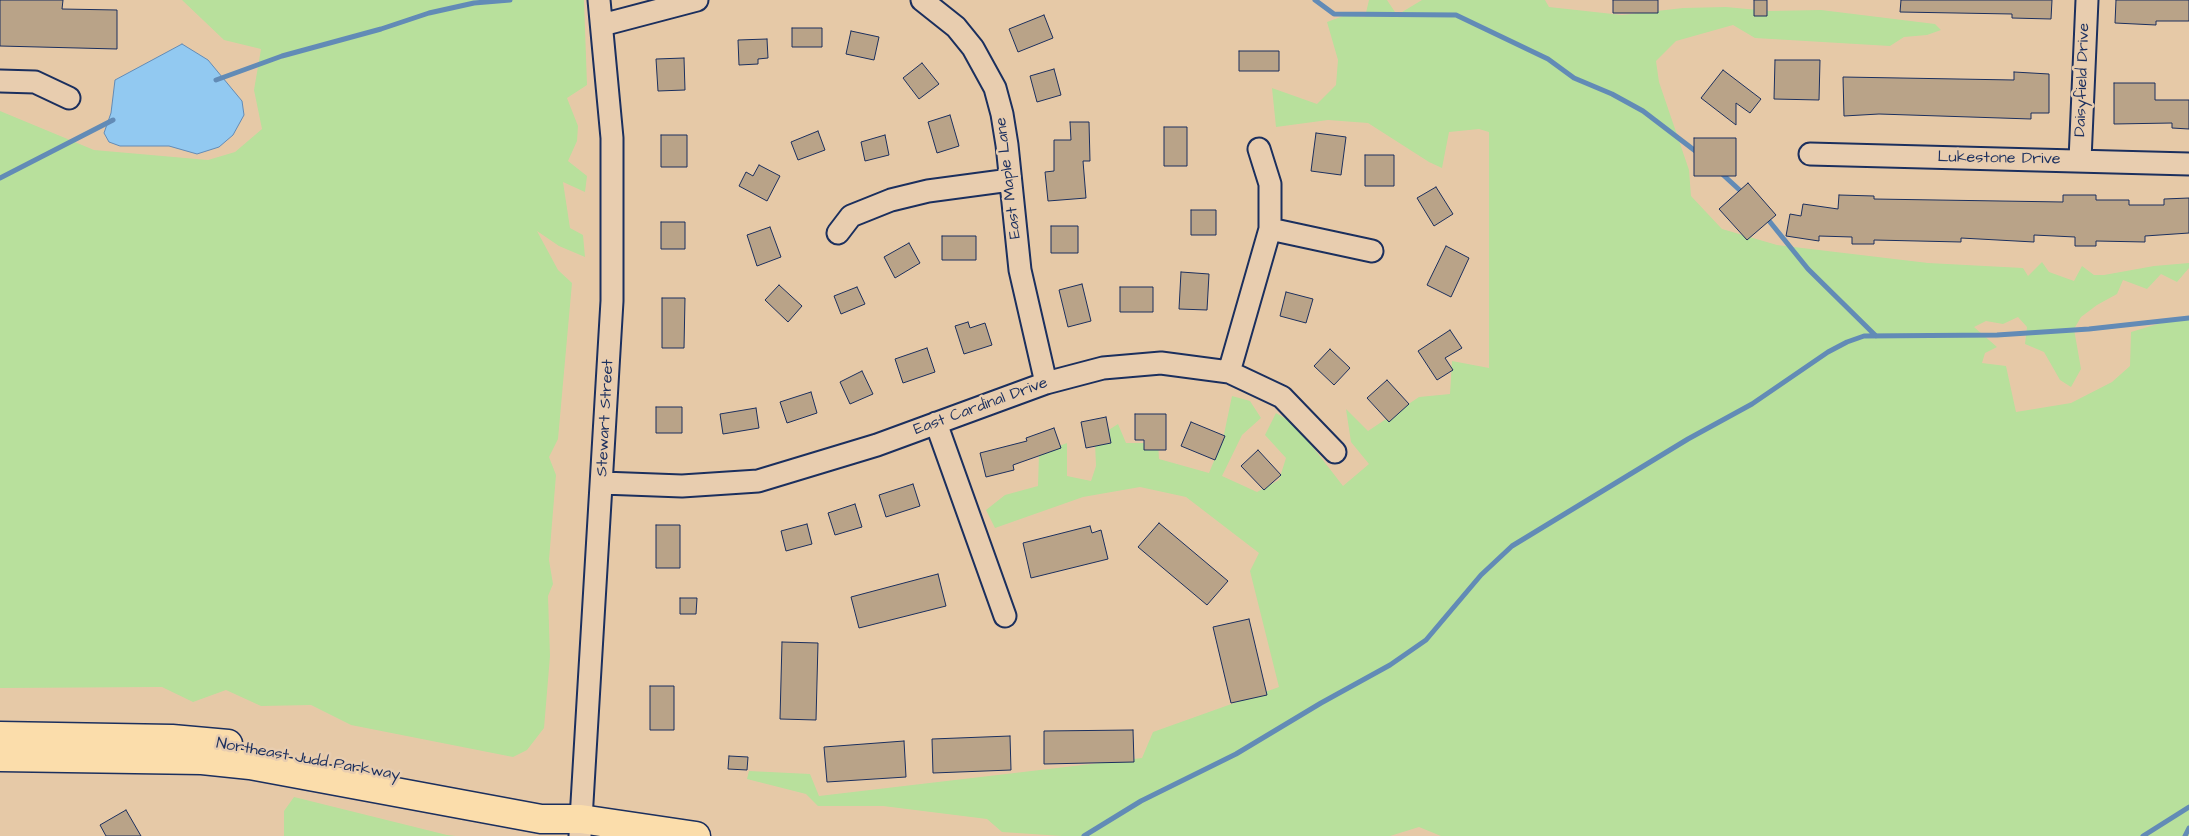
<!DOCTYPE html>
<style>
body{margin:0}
canvas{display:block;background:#e6c9a7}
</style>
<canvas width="2189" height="836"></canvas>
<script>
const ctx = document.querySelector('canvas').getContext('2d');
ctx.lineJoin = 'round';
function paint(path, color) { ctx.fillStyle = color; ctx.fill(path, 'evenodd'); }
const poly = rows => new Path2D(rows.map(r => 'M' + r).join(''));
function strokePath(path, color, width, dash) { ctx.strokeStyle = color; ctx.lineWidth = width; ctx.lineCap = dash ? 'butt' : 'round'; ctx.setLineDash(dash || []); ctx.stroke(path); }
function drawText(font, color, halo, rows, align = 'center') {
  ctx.font = font + ' "Architects Daughter",sans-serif'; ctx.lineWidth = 5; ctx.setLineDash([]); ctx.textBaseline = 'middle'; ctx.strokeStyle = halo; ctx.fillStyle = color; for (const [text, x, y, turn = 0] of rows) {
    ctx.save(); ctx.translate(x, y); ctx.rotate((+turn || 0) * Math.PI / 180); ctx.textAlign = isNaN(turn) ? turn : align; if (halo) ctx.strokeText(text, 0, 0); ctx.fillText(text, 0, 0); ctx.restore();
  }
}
const green = poly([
 [182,0,584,0,587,85,567,98,578,126,577,141,568,161,587,176,585,192,563,182,570,228,583,235,585,257,559,246,537,231,558,270,572,283,558,439,549,457,556,475,549,560,553,584,548,596,550,656,544,728,527,750,513,757,351,725,311,705,261,706,226,690,193,702,162,687,0,688,0,111,94,150,208,160,235,152,262,129,254,90,261,49,224,40],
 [1369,0,1387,0,1397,15,1422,0,1545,0,1549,7,1622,15,1683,8,1726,7,1769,11,1821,10,1935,24,1941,30,1927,35,1904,37,1890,46,1755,38,1733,25,1676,41,1656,61,1659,82,1689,170,1691,196,1722,229,1777,245,1928,263,2023,268,2028,276,2042,262,2049,272,2074,281,2082,266,2094,275,2104,275,2154,266,2189,263,2189,268,2177,282,2161,274,2147,289,2123,280,2117,294,2097,305,2081,317,2074,329,2081,369,2071,387,2060,380,2044,352,2025,344,2027,327,2018,317,2003,324,1986,321,1974,327,1997,347,1985,353,1982,363,2006,366,2016,412,2071,403,2112,382,2130,366,2131,332,2174,319,2189,318,2189,836,1441,836,1419,827,1390,836,1062,836,1002,832,987,819,883,806,818,806,806,794,747,779,749,771,810,774,819,796,1142,758,1153,732,1279,687,1250,571,1259,553,1186,497,1140,487,1083,497,995,528,986,510,1005,495,1038,486,1039,454,1067,443,1067,476,1091,481,1096,466,1095,443,1104,433,1118,424,1126,443,1158,443,1159,459,1209,473,1223,439,1232,396,1250,401,1261,418,1242,435,1222,476,1257,492,1279,480,1286,458,1265,435,1276,413,1295,424,1343,486,1369,464,1351,442,1346,409,1368,431,1419,397,1450,394,1452,361,1489,368,1489,132,1479,129,1449,132,1442,168,1429,162,1368,123,1328,120,1276,127,1272,88,1317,104,1336,85,1338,60,1327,22,1346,15,1365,17],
 [294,797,447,835,456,836,284,836,284,811]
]);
const water = poly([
 [182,44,208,60,242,101,244,115,233,135,219,147,197,154,169,146,120,146,109,142,104,133,111,113,115,80,182,44]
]);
const stream = poly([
 [1315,0,1334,14,1456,15,1548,59,1574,78,1612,94,1643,111,1698,153],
 [216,80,282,56,381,29,429,13,474,3,510,0],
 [1720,172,1745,195],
 [0,178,113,120],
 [1766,217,1808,269,1876,336],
 [1084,836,1141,801,1236,754,1321,703,1390,665,1426,640,1481,575,1512,546,1688,439,1752,404,1828,352,1847,342,1864,336,1997,335,2089,329,2189,318],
 [2143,836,2189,807],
 [2185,836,2189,828]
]);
const building = poly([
 [0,0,63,0,62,9,117,10,117,49,0,46,0,0],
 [1613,0,1658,0,1658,13,1613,13,1613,0],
 [1754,0,1767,0,1767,16,1754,16,1754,0],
 [1901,0,2052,0,2051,19,2012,18,2012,14,1900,12,1901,0],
 [2116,0,2189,0,2189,21,2156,21,2156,25,2115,23,2116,0],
 [1044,15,1053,38,1018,52,1009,29,1044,15],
 [792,28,822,28,822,47,792,47,792,28],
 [851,31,879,37,874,60,846,54,851,31],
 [767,39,768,58,758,59,758,64,739,65,738,40,767,39],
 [1239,51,1279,51,1279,71,1239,71,1239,51],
 [684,58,685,90,658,91,656,59,684,58],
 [1775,60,1820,60,1819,100,1774,99,1775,60],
 [922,63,939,84,919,99,903,78,922,63],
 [1054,69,1061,95,1037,102,1030,76,1054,69],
 [1723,70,1761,99,1750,113,1736,103,1736,125,1701,98,1723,70],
 [2014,72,2049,74,2049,113,2031,113,2031,119,1879,114,1844,116,1843,77,2014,80,2014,72],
 [2114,83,2155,83,2155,100,2189,100,2189,129,2172,128,2172,123,2114,124,2114,83],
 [950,115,959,146,937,153,928,122,950,115],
 [1070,122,1089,122,1090,161,1083,161,1086,198,1048,201,1045,172,1054,171,1054,140,1071,140,1070,122],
 [1164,127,1187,127,1187,166,1164,166,1164,127],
 [818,131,825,150,798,160,791,142,818,131],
 [1316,133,1346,137,1341,175,1311,171,1316,133],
 [661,135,687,135,687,167,661,167,661,135],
 [885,135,889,155,865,161,861,142,885,135],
 [1694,138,1736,138,1736,176,1694,176,1694,138],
 [1365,155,1394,155,1394,186,1365,186,1365,155],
 [759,165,780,176,767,201,739,186,746,172,753,176,759,165],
 [1748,183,1776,215,1747,240,1719,209,1748,183],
 [1436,187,1453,214,1434,226,1417,198,1436,187],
 [1839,195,1874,196,1874,199,2063,202,2063,195,2096,195,2096,200,2129,200,2129,205,2164,205,2164,199,2189,198,2189,233,2145,236,2145,242,2096,241,2096,246,2075,246,2075,237,2034,235,2034,242,1961,238,1961,242,1874,240,1874,244,1852,244,1852,237,1819,236,1819,241,1786,236,1790,214,1801,216,1803,204,1838,209,1839,195],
 [1191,210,1216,210,1216,235,1191,235,1191,210],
 [661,222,685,222,685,249,661,249,661,222],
 [1051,226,1078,226,1078,253,1051,253,1051,226],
 [770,227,781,257,757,266,747,235,770,227],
 [942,236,976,236,976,260,942,260,942,236],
 [909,243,920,263,895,278,884,257,909,243],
 [1446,246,1469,258,1451,297,1427,285,1446,246],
 [1181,272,1209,274,1207,310,1179,309,1181,272],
 [1082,284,1091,321,1068,327,1059,290,1082,284],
 [779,285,802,306,788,322,765,300,779,285],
 [857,287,865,304,841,314,834,296,857,287],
 [1120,287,1153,287,1153,312,1120,312,1120,287],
 [1286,292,1313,299,1306,323,1280,316,1286,292],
 [662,298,685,298,684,348,662,348,662,298],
 [968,322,970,328,985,323,992,345,964,354,955,326,968,322],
 [1450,330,1462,348,1445,358,1453,370,1437,380,1418,351,1450,330],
 [927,348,935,372,903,383,895,359,927,348],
 [1330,349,1350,368,1334,385,1314,366,1330,349],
 [862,371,873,394,850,404,840,382,862,371],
 [1387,380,1409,404,1389,422,1367,398,1387,380],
 [811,392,817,413,787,423,780,402,811,392],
 [656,407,682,407,682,433,656,433,656,407],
 [756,408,759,428,723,434,720,414,756,408],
 [1135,414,1166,414,1166,450,1144,450,1144,440,1135,440,1135,414],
 [1106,417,1111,443,1086,448,1081,422,1106,417],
 [1191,422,1225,436,1215,460,1181,446,1191,422],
 [1054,428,1061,448,1013,465,1014,470,986,477,980,453,1027,441,1026,438,1054,428],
 [1258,450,1281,475,1264,490,1241,466,1258,450],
 [913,484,920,506,886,517,879,495,913,484],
 [855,504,862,527,835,535,828,513,855,504],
 [1159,523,1228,581,1207,605,1138,547,1159,523],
 [807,524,812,544,786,551,781,531,807,524],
 [656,525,680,525,680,568,656,568,656,525],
 [1090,526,1092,533,1101,530,1108,559,1031,578,1023,543,1090,526],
 [938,574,946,606,859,628,851,597,938,574],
 [680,598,697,598,696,614,680,614,680,598],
 [1249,619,1267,695,1231,703,1213,627,1249,619],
 [782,642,818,643,816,720,780,719,782,642],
 [650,686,674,686,674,730,650,730,650,686],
 [1133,730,1134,762,1044,764,1044,731,1133,730],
 [1010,736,1011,770,933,773,932,739,1010,736],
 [904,741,906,777,827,782,824,747,904,741],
 [729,756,748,757,747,770,728,769,729,756],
 [126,810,141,836,106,836,100,825,126,810]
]);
const minor = poly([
 [922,0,956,27,973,48,995,88,1002,114,1007,145,1020,270,1046,383],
 [602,25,697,0],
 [0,81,35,82,69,98],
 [1810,154,2189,164],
 [2080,160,2087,0],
 [1270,229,1372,251],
 [838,233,851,216,891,200,928,191,1010,180],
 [1229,372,1270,229,1270,184,1259,149],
 [936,423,1005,616],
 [602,483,682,486,758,481,877,445,1046,383,1103,368,1161,363,1229,372,1282,397,1335,452],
 [580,836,612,301,612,138,599,0]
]);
const highway = poly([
 [0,736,172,739,228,744],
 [0,757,202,760,250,765,541,819,581,819,696,836]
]);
const streetNames = [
 ["Daisyfield Drive",2083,80,-88],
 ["Lukestone Drive",1999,159,1],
 ["East Maple Lane",1009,178,-97],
 ["East Cardinal Drive",981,407,-20],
 ["Stewart Street",606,418,-87],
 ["Northeast Judd Parkway",308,760,10]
];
paint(green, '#b8e09c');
paint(water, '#92c9f1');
strokePath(water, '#628bb6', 1);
strokePath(stream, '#628bb6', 5);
paint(building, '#b9a388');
strokePath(building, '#1b2f5e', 1);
strokePath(minor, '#1b2f5e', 25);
strokePath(highway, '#1b2f5e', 31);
strokePath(minor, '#e8cdaf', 21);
strokePath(highway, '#fbddab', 28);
drawText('16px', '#1b2f5e', '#e8cdaf', streetNames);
</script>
